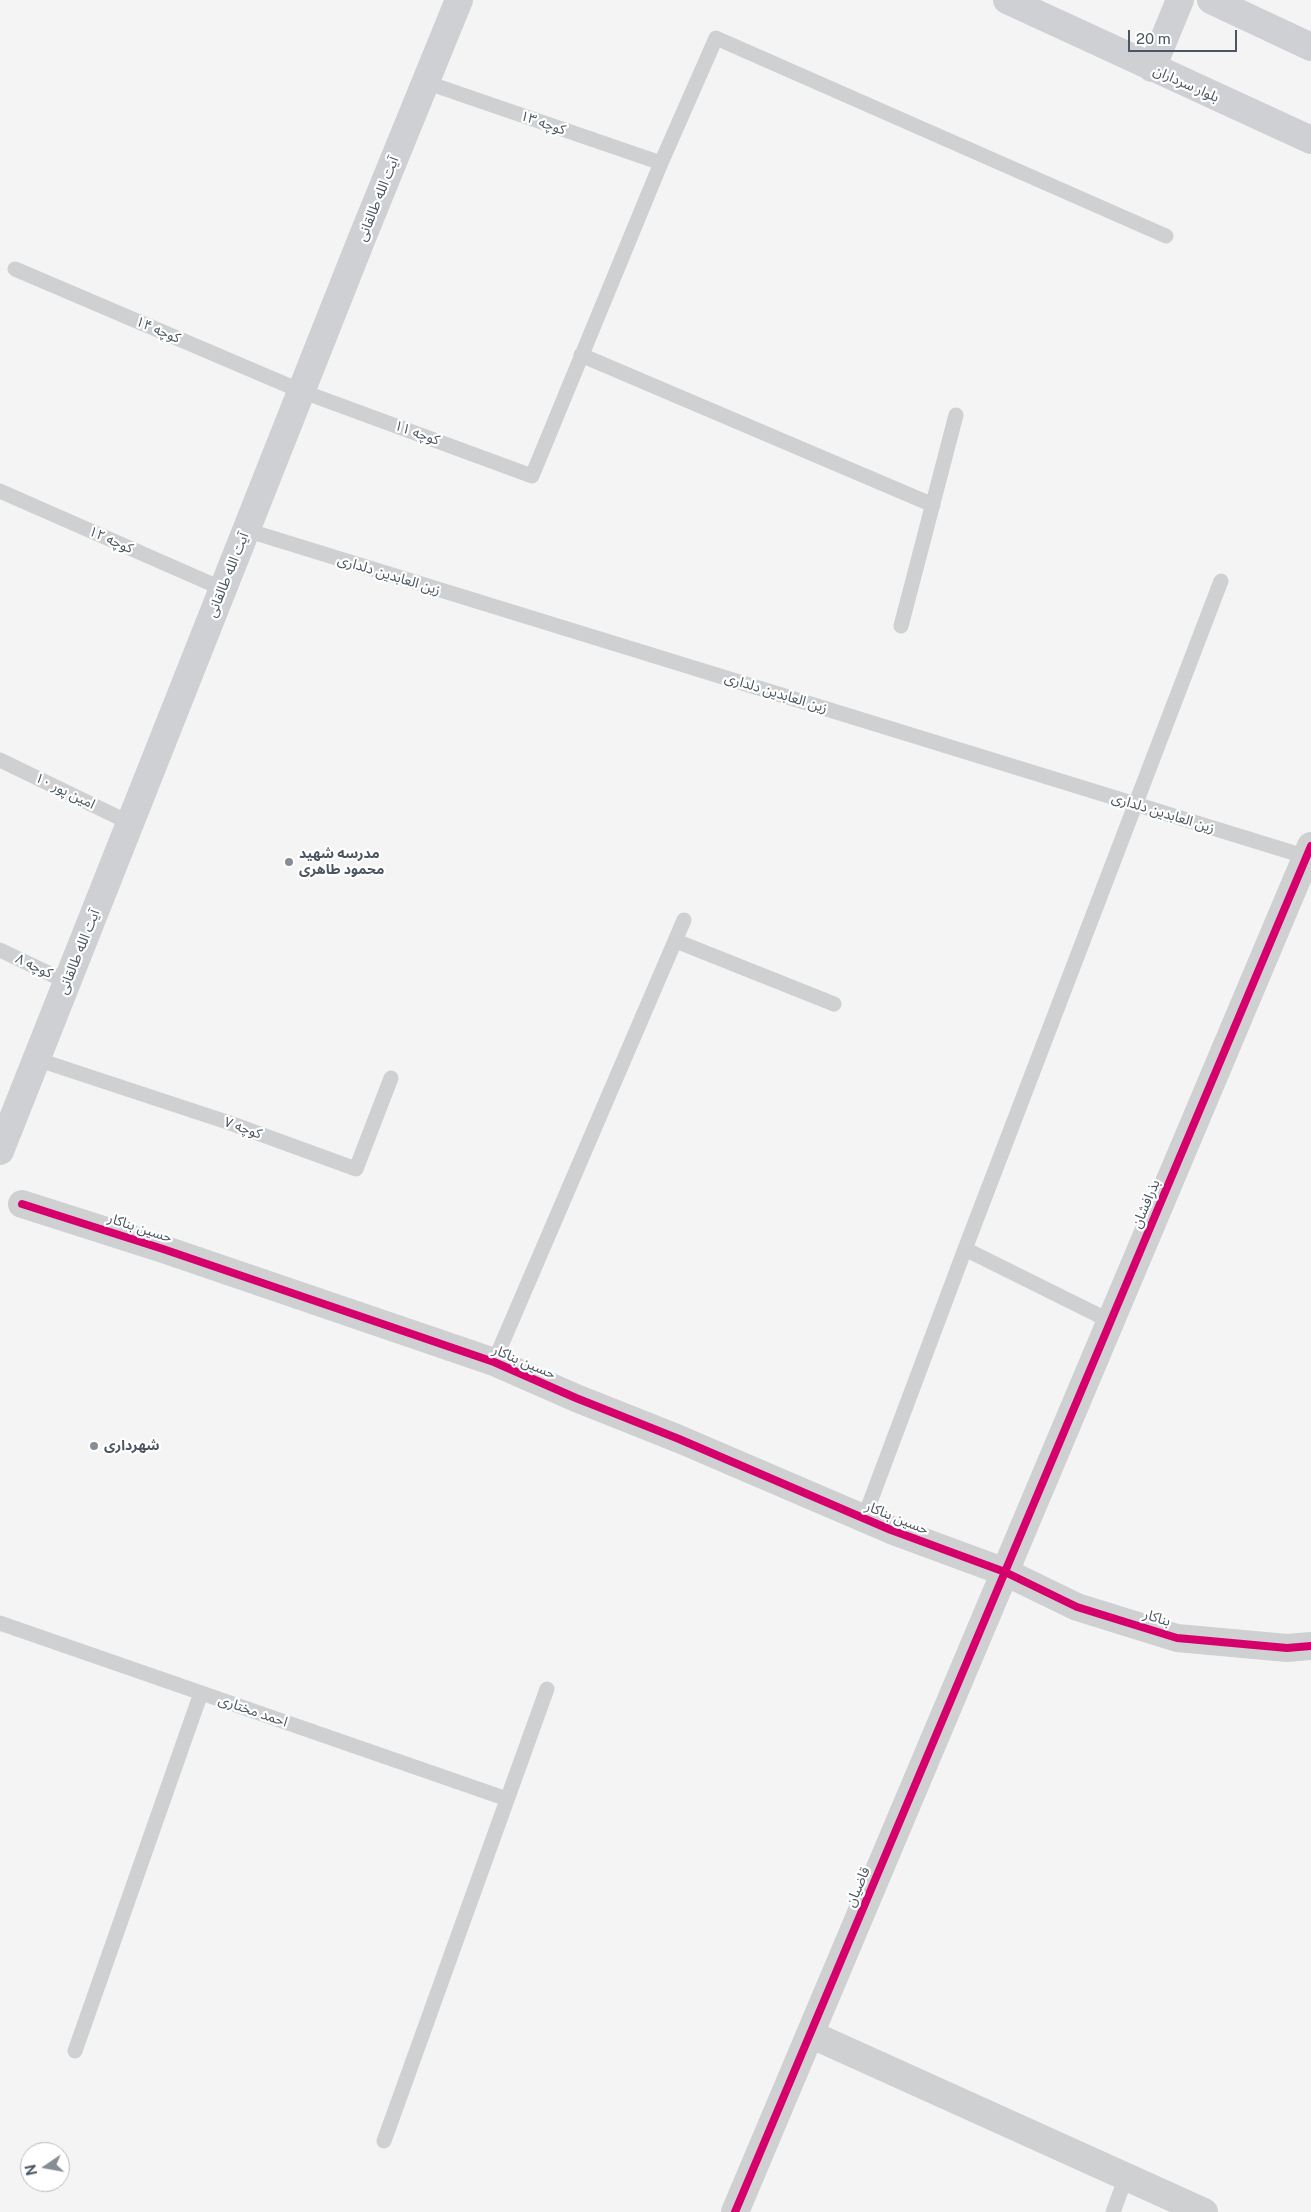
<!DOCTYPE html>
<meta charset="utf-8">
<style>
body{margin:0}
#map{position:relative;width:1311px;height:2212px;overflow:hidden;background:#f4f4f4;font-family:"Public Sans",sans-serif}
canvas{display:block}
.north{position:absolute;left:20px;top:2142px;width:50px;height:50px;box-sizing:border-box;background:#fff;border:1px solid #b7bbc0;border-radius:50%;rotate:258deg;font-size:14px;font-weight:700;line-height:20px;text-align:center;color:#4a5661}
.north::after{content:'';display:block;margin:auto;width:18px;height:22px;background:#868d94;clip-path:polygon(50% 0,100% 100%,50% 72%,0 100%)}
.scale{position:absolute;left:1128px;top:30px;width:109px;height:22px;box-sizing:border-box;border:2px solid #4a5661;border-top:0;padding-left:6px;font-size:15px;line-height:18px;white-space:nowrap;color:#4a5661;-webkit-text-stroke:4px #fff;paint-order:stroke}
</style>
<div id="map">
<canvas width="1311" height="2212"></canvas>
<div class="north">N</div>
<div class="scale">20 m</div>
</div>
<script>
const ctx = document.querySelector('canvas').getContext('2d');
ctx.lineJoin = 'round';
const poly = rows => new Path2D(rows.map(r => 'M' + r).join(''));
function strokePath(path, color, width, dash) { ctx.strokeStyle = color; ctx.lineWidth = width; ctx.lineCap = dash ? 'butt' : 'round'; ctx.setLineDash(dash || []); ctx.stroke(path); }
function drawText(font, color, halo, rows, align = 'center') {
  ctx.font = font + ' "Public Sans","Noto Sans Arabic",sans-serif'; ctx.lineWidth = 4.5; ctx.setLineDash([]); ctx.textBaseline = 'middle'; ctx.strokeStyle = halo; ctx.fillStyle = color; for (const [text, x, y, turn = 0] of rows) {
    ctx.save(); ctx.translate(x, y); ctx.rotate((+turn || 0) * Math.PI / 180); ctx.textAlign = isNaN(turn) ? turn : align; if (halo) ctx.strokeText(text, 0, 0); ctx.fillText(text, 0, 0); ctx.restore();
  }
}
const lane = poly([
 [425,82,661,163],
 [15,269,301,391,532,476,661,163,716,38,1166,236],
 [581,355,933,505],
 [0,491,223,589],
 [246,530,1307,857],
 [901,626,956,415],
 [0,760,130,823],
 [676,941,834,1004],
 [0,950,67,982],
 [36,1059,230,1123,356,1169,391,1078],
 [965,1249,1110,1321],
 [494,1362,684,920],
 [864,1518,965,1249,1221,581],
 [0,1623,507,1799],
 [75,2051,201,1693],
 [384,2141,547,1689],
 [1113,2212,1126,2177]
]);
const street = poly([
 [22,1204,163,1249,494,1362,576,1398,679,1439,891,1530,1005,1572,1077,1607,1177,1638,1287,1648,1311,1646],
 [810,2034,1204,2212],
 [735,2212,1311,846]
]);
const secondary = poly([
 [1007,0,1311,140],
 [1211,0,1311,47],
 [1152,68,1180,0],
 [0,1151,362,238,459,0]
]);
const cycleway = poly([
 [22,1204,163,1249,494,1362,576,1398,679,1439,891,1530,1005,1572,1077,1607,1177,1638,1287,1648,1311,1646],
 [735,2212,1311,846]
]);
const markers = [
 [289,862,5,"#868d94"],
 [94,1446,5,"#868d94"]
];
const streetNames = [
 ["بلوار سرداران",1186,84,24],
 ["کوچه ۱۳",543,123,19],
 ["آیت الله طالقانی",378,199,-68],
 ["کوچه ۱۴",158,330,23],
 ["کوچه ۱۱",417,433,20],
 ["کوچه ۱۲",111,540,24],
 ["آیت الله طالقانی",228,575,-68],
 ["زین العابدین دلداری",389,575,17],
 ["زین العابدین دلداری",776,693,17],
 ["امین پور ۱۰",65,791,26],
 ["زین العابدین دلداری",1163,813,17],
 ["آیت الله طالقانی",79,952,-68],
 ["کوچه ۸",34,966,25],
 ["کوچه ۷",243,1128,20],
 ["بذرافشان",1146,1204,-67],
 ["حسین بناکار",140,1228,18],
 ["حسین بناکار",524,1362,23],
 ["حسین بناکار",897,1518,22],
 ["بناکار",1157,1618,17],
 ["احمد مختاری",253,1711,19],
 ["قاضیان",858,1887,-67]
];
const poiNames = [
 ["مدرسه شهید",299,854],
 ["محمود طاهری",299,870],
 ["شهرداری",104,1446]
];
strokePath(lane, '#ced0d2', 15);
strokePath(street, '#ced0d2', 28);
strokePath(secondary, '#ced0d4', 28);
strokePath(cycleway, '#d6006c', 8);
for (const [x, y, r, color] of markers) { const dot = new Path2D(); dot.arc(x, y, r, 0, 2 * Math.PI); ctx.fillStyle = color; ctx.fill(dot); strokePath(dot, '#fff', 2); }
drawText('14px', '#4a5661', '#fff', streetNames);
drawText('bold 14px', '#4a5661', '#fff', poiNames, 'left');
</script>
